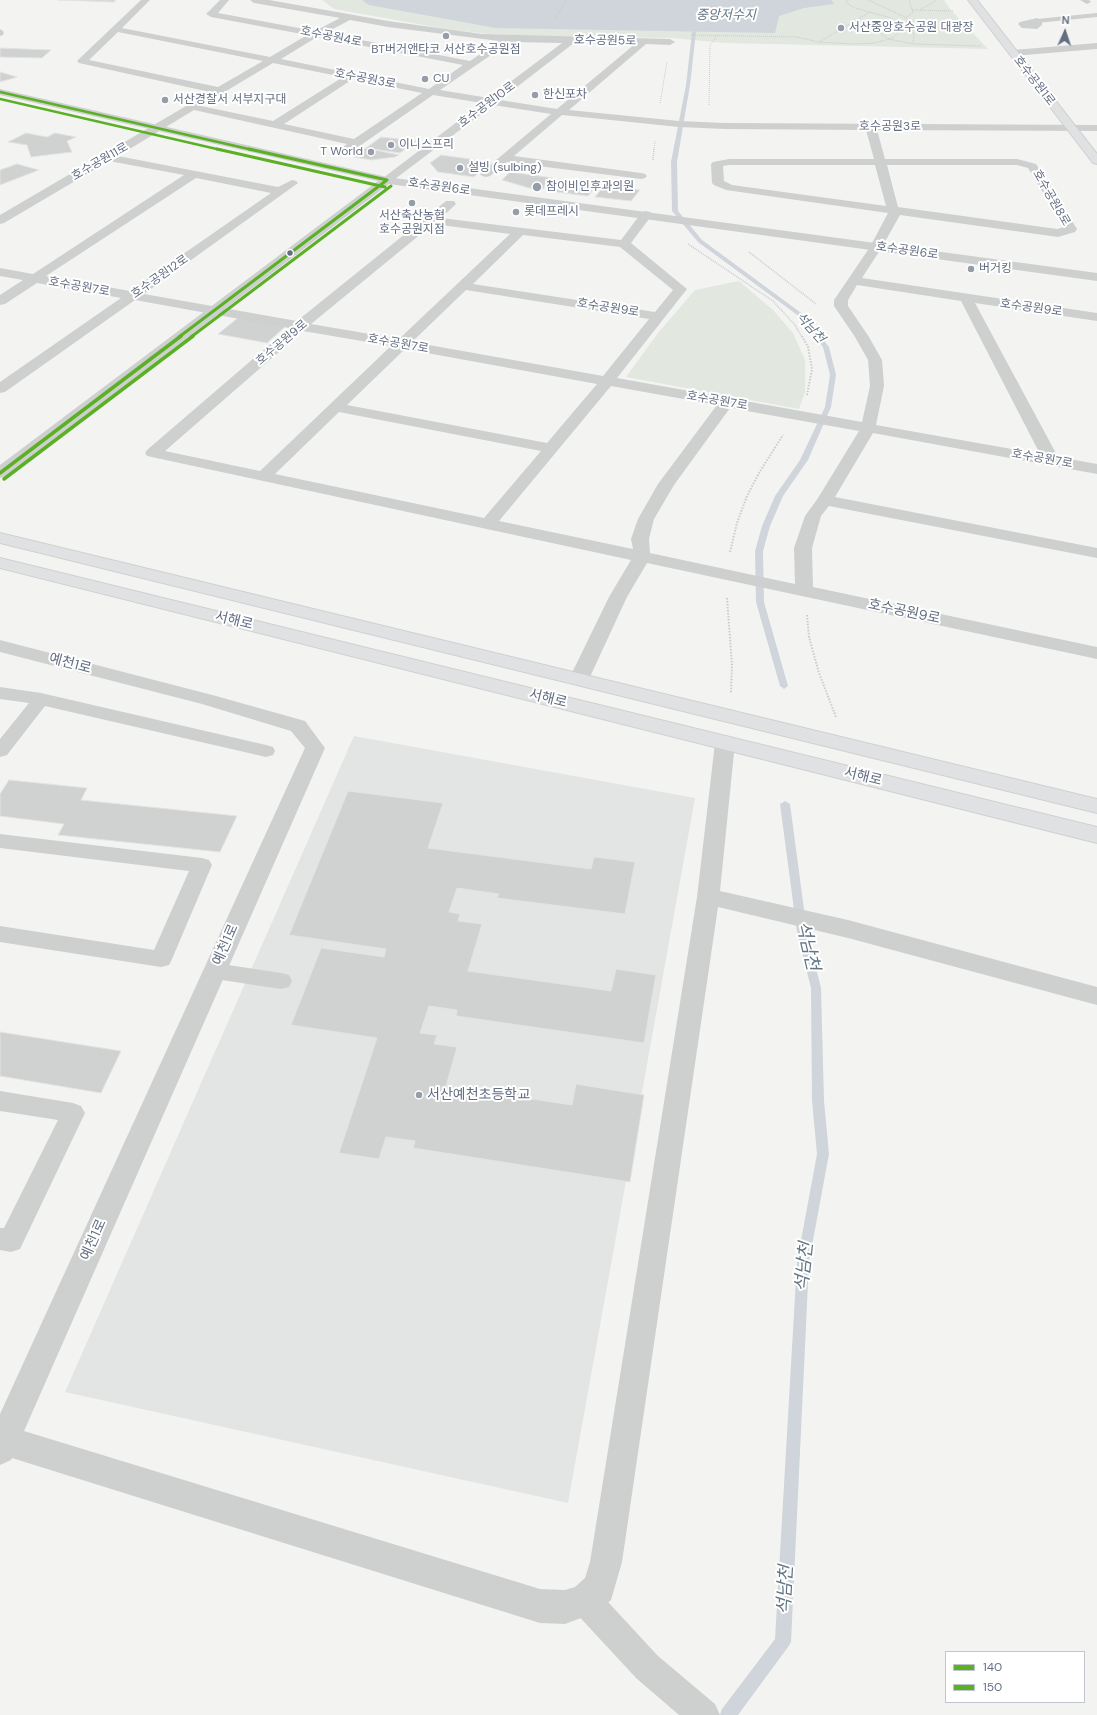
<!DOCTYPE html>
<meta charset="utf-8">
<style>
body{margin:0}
#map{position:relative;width:1097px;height:1715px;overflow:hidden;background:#f3f4f2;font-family:"DM Sans",sans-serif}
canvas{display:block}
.legend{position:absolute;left:945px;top:1651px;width:140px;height:52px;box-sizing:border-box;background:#fff;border:1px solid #c1c5cd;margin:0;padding:5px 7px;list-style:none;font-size:12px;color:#636e82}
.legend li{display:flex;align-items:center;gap:8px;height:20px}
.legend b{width:20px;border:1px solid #c1c5cd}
.north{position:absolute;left:1045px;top:12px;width:40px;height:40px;-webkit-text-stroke:3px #fff;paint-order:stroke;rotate:3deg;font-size:11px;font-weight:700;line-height:16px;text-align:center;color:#636e82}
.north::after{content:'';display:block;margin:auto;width:14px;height:18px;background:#636e82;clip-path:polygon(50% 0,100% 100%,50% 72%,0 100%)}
</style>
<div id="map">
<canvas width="1097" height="1715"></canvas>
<ul class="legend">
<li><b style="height:5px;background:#5bb025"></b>140</li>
<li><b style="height:5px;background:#5bb025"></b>150</li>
</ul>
<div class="north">N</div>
</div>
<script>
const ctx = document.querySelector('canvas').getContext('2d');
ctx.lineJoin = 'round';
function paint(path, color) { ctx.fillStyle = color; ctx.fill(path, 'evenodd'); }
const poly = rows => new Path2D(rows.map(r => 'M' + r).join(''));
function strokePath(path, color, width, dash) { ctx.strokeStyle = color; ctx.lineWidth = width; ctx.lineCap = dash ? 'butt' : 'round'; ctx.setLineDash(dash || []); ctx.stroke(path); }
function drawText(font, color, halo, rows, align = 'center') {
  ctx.font = font + ' "DM Sans","Noto Sans KR",sans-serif'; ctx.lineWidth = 4; ctx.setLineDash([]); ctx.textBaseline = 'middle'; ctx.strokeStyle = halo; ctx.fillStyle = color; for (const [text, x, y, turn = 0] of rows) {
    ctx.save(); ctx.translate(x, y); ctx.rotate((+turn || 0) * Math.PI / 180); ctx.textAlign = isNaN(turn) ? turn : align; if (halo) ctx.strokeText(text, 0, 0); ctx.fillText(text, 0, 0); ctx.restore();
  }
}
const built = poly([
 [354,736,695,798,568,1503,65,1392]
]);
const green = poly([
 [322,0,944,0,950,9,988,49,725,43,672,38,543,36,488,34,446,29,334,9],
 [739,281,773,310,793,333,805,360,805,392,799,409,626,377,658,333,695,290]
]);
const water = poly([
 [362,0,831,0,834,4,804,8,779,16,775,33,496,28,369,5]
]);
const stream = poly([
 [694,31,696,32,690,85,677,162,678,211,702,240,804,315,829,347,836,375,831,407,808,460,783,496,770,526,763,551,764,602,788,686,784,689,780,686,756,602,755,551,762,526,775,496,800,460,825,407,830,375,823,347,800,317,698,242,672,211,671,162,686,85,692,32,694,31],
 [785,801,790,804,807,932,821,988,824,1101,829,1154,809,1262,791,1642,788,1647,738,1715,720,1715,722,1709,775,1639,797,1262,817,1154,812,1101,811,988,797,932,780,804,785,801]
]);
const building = poly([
 [58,0,116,0,114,2,58,0],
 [0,48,51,50,42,58,0,57,0,48],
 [0,72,17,77,0,82,0,72],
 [26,133,47,137,55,133,76,137,67,141,72,152,31,157,27,145,8,142,26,133],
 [381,137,416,141,400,153,366,148,381,137],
 [365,148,399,155,395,157,371,160,354,157,365,148],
 [441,155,491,162,474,177,438,172,430,163,441,155],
 [17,164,39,170,0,185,0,170,17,164],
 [510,172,553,178,542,190,529,188,502,180,510,172],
 [559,179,598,184,588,196,548,191,559,179],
 [604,186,640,190,631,201,595,197,604,186],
 [239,317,287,325,267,343,218,334,239,317],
 [9,780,87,788,81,800,237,816,220,852,58,835,64,824,0,816,0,794,9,780],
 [348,791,443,803,428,848,591,869,594,857,635,862,625,914,497,898,499,894,457,888,449,912,460,914,458,921,482,924,468,971,611,991,616,969,656,975,644,1043,456,1016,457,1010,429,1006,420,1033,437,1035,434,1044,457,1047,446,1086,572,1105,576,1084,644,1095,630,1182,413,1148,415,1141,386,1137,379,1159,339,1153,377,1038,291,1025,321,948,384,957,386,949,289,935,348,791],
 [0,1032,121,1051,101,1093,0,1076,0,1032]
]);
const pathFar2 = poly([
 [868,0,905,17,912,28,914,35,913,44],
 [912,10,954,11],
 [920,10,937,0],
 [906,18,913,12,909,0],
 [555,19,566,0],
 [844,28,880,33,889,39,913,44,981,46],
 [691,35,797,37,818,42,852,44,874,43,889,39,894,37,901,30,898,23,891,18,855,8,848,4,846,0],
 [819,42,870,12],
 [660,103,667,62],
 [709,105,710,45,717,36],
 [654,150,655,141]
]);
const pathFar1 = poly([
 [653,160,654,149],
 [688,244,773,301,795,325,802,337],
 [749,252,816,304]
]);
const path = poly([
 [802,336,808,347,812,369,807,395],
 [730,552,737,523,747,496,759,473,783,435],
 [727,598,732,665,731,693],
 [807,615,809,637,819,673,836,717]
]);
const service = poly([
 [1080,0,1089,0,1091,2,1087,4,1080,0],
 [1097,13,1097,17,1037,23,1033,21,1037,19,1097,13],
 [0,29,4,32,3,35,0,36,0,29],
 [0,687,41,693,266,745,273,747,275,751,273,755,266,757,45,706,7,755,0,757,0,739,29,703,0,699,0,687],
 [0,834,202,858,209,860,212,865,172,959,169,965,161,967,0,942,0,926,154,950,189,871,0,848,0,834],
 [215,963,281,973,289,975,292,981,289,987,281,989,215,979,207,977,204,971,207,965,215,963],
 [0,1091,73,1103,81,1106,85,1113,20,1249,11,1252,0,1250,0,1228,4,1228,58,1120,0,1111,0,1091],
 [585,1585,596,1589,658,1656,715,1704,720,1715,679,1715,636,1678,574,1611,570,1600,574,1589,585,1585]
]);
const minor = poly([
 [141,0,150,0,122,28,270,57,307,35,211,17,206,14,220,0,229,0,218,13,315,31,340,18,254,3,250,0,269,0,388,21,482,34,670,39,675,42,670,45,646,44,569,110,679,121,725,123,1097,125,1097,131,877,130,885,159,1017,159,1036,164,1077,229,1075,232,1058,237,900,215,882,247,862,278,1097,313,1097,321,975,303,1058,457,1097,464,1097,474,873,433,835,497,1097,548,1097,558,829,506,821,516,812,548,813,587,1097,647,1097,659,647,563,627,597,589,679,586,683,579,685,572,683,569,679,609,597,631,560,147,456,145,453,147,450,289,328,135,300,5,392,0,393,0,382,121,298,37,283,5,304,0,305,0,295,23,280,0,276,0,268,33,274,184,175,109,161,4,223,0,224,0,215,210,92,79,63,77,61,79,59,141,0],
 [350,20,388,27,499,41,470,61,325,33,350,20],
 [118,32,263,61,218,87,89,60,118,32],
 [317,37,463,65,429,89,281,59,317,37],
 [510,42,562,43,489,98,440,90,510,42],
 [574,43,635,44,557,109,500,100,574,43],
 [273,63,343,77,273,121,201,106,273,63],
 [353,79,422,93,354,139,284,124,353,79],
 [433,95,482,103,383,178,381,180,383,182,391,182,493,105,551,114,482,172,480,174,482,176,486,177,490,176,507,162,641,179,645,178,647,176,645,174,641,173,514,156,562,115,679,127,725,129,866,130,874,159,729,159,713,162,711,164,712,183,714,185,726,190,888,213,870,247,834,300,834,306,855,337,868,360,870,386,862,422,617,378,687,289,631,243,652,215,650,212,646,211,642,212,621,240,441,218,456,204,454,201,446,201,297,321,144,294,298,183,296,181,292,180,278,187,118,156,194,110,347,144,334,154,340,157,361,145,433,95],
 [729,165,875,165,886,206,732,185,724,181,723,166,729,165],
 [887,165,1017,165,1028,168,1064,227,1057,229,898,207,887,165],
 [196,178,271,193,130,291,46,276,196,178],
 [433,224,510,234,399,339,311,324,433,224],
 [523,235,620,247,673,290,655,312,473,284,523,235],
 [857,285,961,301,1040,454,876,425,884,386,882,360,869,337,848,306,848,300,857,285],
 [466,290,649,319,603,376,412,342,466,290],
 [303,331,391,346,260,471,165,451,303,331],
 [405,349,597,384,547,443,347,405,405,349],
 [611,386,717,405,658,484,638,519,631,539,633,549,499,521,611,386],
 [730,408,859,431,818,498,805,516,794,548,795,584,650,553,649,539,654,519,674,485,730,408],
 [339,412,541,451,484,518,275,474,339,412],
 [1037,18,1042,21,1042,25,1037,29,1022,28,1018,24,1020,22,1037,18],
 [1097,43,1097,49,1013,56,1008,53,1013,50,1097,43],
 [0,640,216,696,305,721,325,748,24,1431,540,1589,565,1590,575,1587,585,1578,590,1562,697,897,715,743,718,738,725,736,732,738,735,743,720,891,848,920,1097,987,1097,1005,848,938,718,907,622,1562,611,1600,597,1612,565,1624,540,1623,12,1458,11,1460,0,1465,0,1414,305,748,291,731,202,704,0,652,0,640]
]);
const tertiary = poly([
 [0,89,387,177,1097,273,1097,281,389,184,6,476,0,478,0,465,378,181,0,95,0,89]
]);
const secondary = poly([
 [968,0,977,0,1097,154,1097,164,1093,163,968,0]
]);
const primary = poly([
 [0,533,1097,799,1097,813,0,543,0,533],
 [0,558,1097,827,1097,843,0,568,0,558]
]);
const bus1Far2 = poly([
 [0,92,253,150]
]);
const bus1Far1 = poly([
 [249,149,387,180],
 [179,337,387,180]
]);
const bus1 = poly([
 [0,473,181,336]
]);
const bus2Far2 = poly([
 [0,99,221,150]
]);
const bus2Far1 = poly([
 [217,149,385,187],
 [191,337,391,186]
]);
const bus2 = poly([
 [4,479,193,336]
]);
const markers = [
 [841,28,4,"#959da9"],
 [446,36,4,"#959da9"],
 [425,79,4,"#959da9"],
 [535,95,4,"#959da9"],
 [165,100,4,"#959da9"],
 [391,145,4,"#959da9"],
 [371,152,4,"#959da9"],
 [460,168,4,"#959da9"],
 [537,187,5,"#959da9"],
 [412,203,4,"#959da9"],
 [516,212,4,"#959da9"],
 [290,253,3.5,"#636e82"],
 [971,269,4,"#959da9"],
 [419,1095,4,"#959da9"]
];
const farPoinames = [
 ["서산중앙호수공원 대광장",849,28],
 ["BT버거앤타코 서산호수공원점",446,50,"center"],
 ["CU",433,79],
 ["한신포차",543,95],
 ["서산경찰서 서부지구대",173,100],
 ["이니스프리",399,145],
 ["T World",363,152,"right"],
 ["설빙 (sulbing)",468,168],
 ["참이비인후과의원",546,187],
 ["롯데프레시",524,212],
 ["서산축산농협",412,216,"center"],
 ["호수공원지점",412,230,"center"],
 ["버거킹",979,269]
];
const farStreetnames = [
 ["호수공원4로",331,37,11],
 ["호수공원5로",605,41,1],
 ["호수공원3로",365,79,11],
 ["호수공원1로",1034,81,52],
 ["호수공원10로",487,105,-37],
 ["호수공원3로",890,127],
 ["호수공원11로",100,162,-30],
 ["호수공원6로",439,187,8],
 ["호수공원8로",1051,198,60],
 ["호수공원6로",907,251,8],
 ["호수공원12로",160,277,-35],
 ["호수공원7로",79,287,10],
 ["호수공원9로",608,308,9],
 ["호수공원9로",1031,308,8],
 ["호수공원9로",282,343,-40],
 ["호수공원7로",398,344,10],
 ["호수공원7로",717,401,10],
 ["호수공원7로",1042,459,10]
];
const farWaternames = [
 ["중앙저수지",726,16],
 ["석남천",810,328,48]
];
const streetNames = [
 ["호수공원9로",904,612,12],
 ["서해로",234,621,14],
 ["예천1로",70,664,15],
 ["서해로",548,699,14],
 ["서해로",863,777,14],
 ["예천1로",226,945,-66],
 ["예천1로",94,1240,-66]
];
const poiNames = [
 ["서산예천초등학교",427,1095]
];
const nearWaternames = [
 ["석남천",807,946,77],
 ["석남천",805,1267,-84],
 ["석남천",786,1590,-87]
];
paint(built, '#e3e4e4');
paint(green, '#e2e7e0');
paint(water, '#cfd5da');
paint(stream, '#cfd5da');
paint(building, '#d0d1d1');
strokePath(building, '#e2e3e2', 1);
strokePath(secondary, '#cfd1d1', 2);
strokePath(primary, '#cfd0d0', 2);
strokePath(pathFar2, '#cacbcc', 1, [1, 1]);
strokePath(pathFar1, '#cacbcc', 1.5, [1, 1]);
strokePath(path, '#cacbcc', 2, [1.5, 1.5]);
paint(service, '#cecfcf');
paint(minor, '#cecfcf');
paint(tertiary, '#cecfcf');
paint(secondary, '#e0e1e2');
paint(primary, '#e0e1e2');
strokePath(bus1Far2, '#5bb025', 2.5);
strokePath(bus1Far1, '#5bb025', 3);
strokePath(bus1, '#5bb025', 3.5);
strokePath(bus2Far2, '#5bb025', 2.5);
strokePath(bus2Far1, '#5bb025', 3);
strokePath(bus2, '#5bb025', 3.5);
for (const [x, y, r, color] of markers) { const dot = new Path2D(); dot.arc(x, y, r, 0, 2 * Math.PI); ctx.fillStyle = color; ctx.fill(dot); strokePath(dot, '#fff', 1.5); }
drawText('12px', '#636e82', '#fff', farPoinames, 'left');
drawText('12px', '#636e82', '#fff', farStreetnames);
drawText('italic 13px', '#637686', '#fff', farWaternames);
drawText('14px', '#636e82', '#fff', streetNames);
drawText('14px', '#636e82', '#fff', poiNames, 'left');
drawText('italic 18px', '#637686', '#fff', nearWaternames);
</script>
